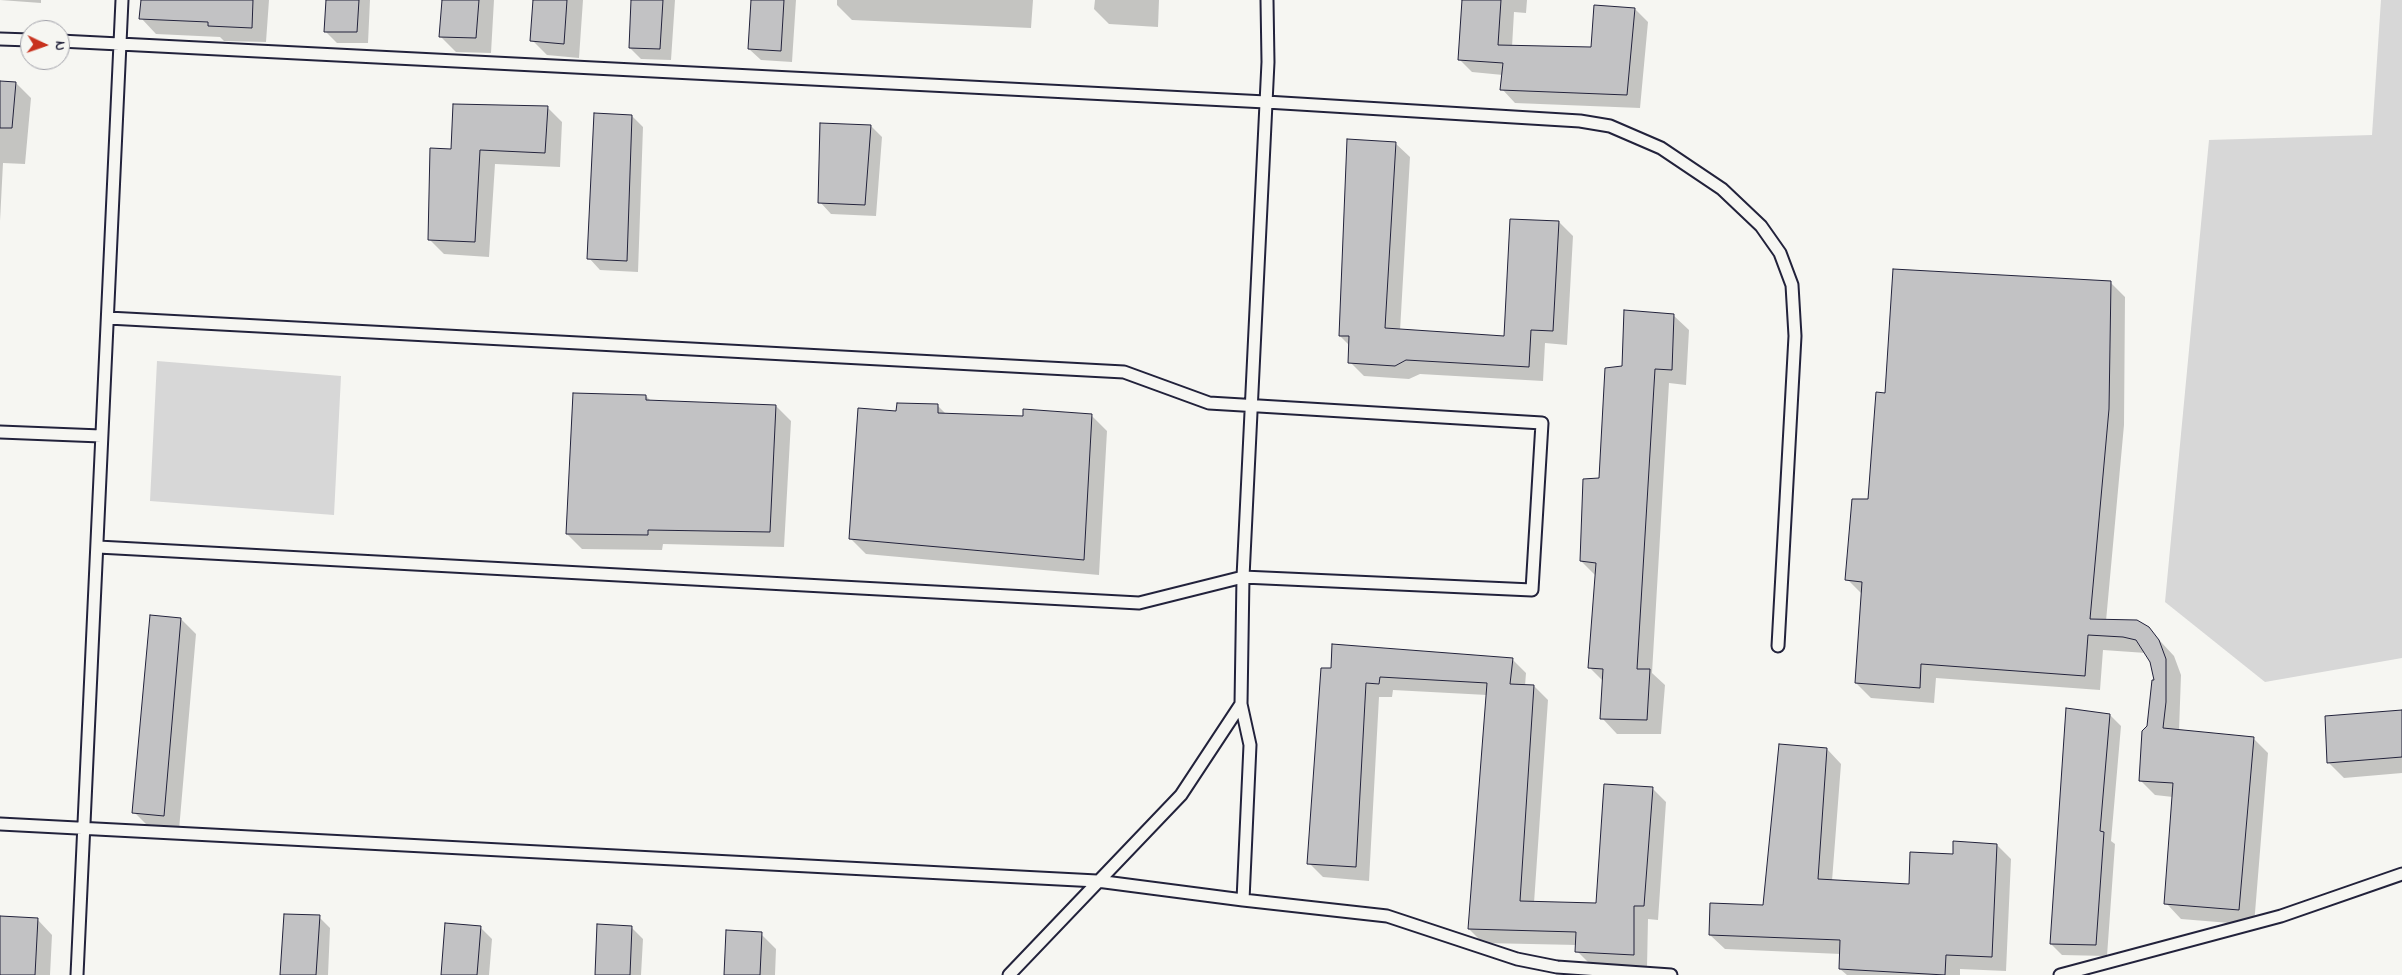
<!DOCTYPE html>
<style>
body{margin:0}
#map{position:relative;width:2402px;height:975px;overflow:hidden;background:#f6f6f2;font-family:"Indie Flower",sans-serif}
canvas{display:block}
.north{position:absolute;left:20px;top:20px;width:50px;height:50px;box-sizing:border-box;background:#f6f6f2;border:1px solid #a1a1a9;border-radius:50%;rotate:93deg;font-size:14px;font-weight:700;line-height:20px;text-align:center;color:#22223b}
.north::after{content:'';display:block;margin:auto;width:18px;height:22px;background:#c8321e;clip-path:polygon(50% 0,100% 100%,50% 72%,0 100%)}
</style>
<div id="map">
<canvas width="2402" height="975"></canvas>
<div class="north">N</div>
</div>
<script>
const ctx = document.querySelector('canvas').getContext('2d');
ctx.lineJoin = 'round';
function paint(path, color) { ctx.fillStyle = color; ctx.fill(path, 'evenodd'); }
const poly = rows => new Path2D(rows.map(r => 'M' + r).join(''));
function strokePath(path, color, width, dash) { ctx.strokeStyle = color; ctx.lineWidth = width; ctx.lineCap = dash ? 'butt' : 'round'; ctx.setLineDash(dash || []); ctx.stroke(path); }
const green = poly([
 [2381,0,2402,0,2402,658,2265,682,2165,602,2209,140,2372,135],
 [157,361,341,376,334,515,150,501]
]);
const shadow = poly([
 [0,0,41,0,41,3],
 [142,0,269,0,266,42,224,41,220,37,156,34,141,18],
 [328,0,370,0,368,43,337,43,325,31],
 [443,0,494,0,491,53,456,52,441,37],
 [534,0,583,0,579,58,547,55,532,40],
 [633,0,675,0,671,60,641,59,630,48],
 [752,0,796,0,792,62,761,60,749,49],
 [837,0,1033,0,1031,28,852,20,837,5],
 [1095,0,1159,0,1158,27,1109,24,1094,9],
 [1473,0,1527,0,1526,13,1514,12,1512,47,1592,48,1635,9,1648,22,1640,108,1515,103,1502,89,1503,75,1472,72,1459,59],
 [0,82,16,83,31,98,25,164,3,163,0,221],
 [547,107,562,122,560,167,495,164,489,257,444,254,429,239,452,151],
 [632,116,643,127,638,272,600,270,589,258],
 [871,126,882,137,876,216,831,214,820,202],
 [1395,143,1410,157,1400,331,1505,337,1559,222,1573,236,1567,345,1545,343,1543,381,1420,374,1409,379,1364,376,1350,362,1350,346,1340,336],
 [2110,282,2125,297,2124,425,2106,621,2148,628,2174,656,2181,675,2179,731,2253,738,2268,753,2254,925,2181,919,2166,903,2173,797,2155,795,2140,780,2156,681,2151,662,2146,653,2103,650,2100,690,1936,678,1934,703,1871,698,1856,683,1862,594,1847,579,1869,500,1886,394],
 [1673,315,1689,330,1686,385,1669,383,1652,673,1665,685,1661,734,1617,734,1602,718,1604,682,1589,667,1596,576,1581,561,1623,367],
 [646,396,652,402,776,406,791,421,784,547,663,544,662,550,582,549,567,534],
 [938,406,946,414,1024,418,1092,416,1107,431,1099,575,866,554,851,539,897,413],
 [181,619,196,634,179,830,149,827,134,812],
 [1512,659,1526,673,1525,686,1534,686,1548,700,1534,903,1597,905,1652,788,1666,802,1658,920,1648,919,1647,968,1591,965,1577,951,1577,945,1483,943,1469,929,1487,695,1393,690,1392,697,1379,697,1369,881,1323,877,1309,863,1322,669],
 [2402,711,2402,773,2344,778,2329,763],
 [2110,715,2121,726,2111,841,2115,844,2107,956,2062,955,2051,944],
 [1827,749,1841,764,1832,881,1911,885,1954,856,1997,845,2011,859,2006,971,1960,969,1960,975,1847,975,1840,969,1841,954,1725,949,1710,935,1764,906],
 [0,917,37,919,52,935,50,975,0,975],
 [319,917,330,928,328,975,281,975],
 [480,927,492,939,489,975,443,975],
 [632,928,643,939,641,975,596,975],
 [761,934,776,949,775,975,725,975]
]);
const building = poly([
 [141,0,253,0,252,28,208,26,208,22,139,19,141,0],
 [326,0,359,0,357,32,324,32,326,0],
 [442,0,479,0,476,38,439,37,442,0],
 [533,0,567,0,564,44,530,41,533,0],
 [631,0,663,0,660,49,629,48,631,0],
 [751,0,784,0,781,51,748,49,751,0],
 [1462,0,1501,0,1498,45,1591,47,1594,5,1635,8,1627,95,1500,90,1503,63,1458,60,1462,0],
 [0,81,16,82,12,128,0,128,0,81],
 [453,104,548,106,545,153,480,150,475,242,428,240,430,148,451,149,453,104],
 [594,113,632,115,627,261,587,259,594,113],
 [820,123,871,125,865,205,818,203,820,123],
 [1347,139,1396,142,1385,328,1504,336,1510,219,1559,221,1553,331,1531,330,1529,367,1406,360,1395,366,1348,363,1349,336,1339,336,1347,139],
 [1893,269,2111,281,2109,409,2090,619,2137,620,2149,627,2159,640,2166,659,2166,702,2163,728,2254,737,2239,910,2164,904,2173,783,2139,781,2142,731,2147,726,2152,680,2154,680,2150,662,2136,640,2123,637,2088,635,2085,676,1921,664,1920,688,1855,683,1862,582,1845,580,1852,499,1868,499,1876,392,1885,393,1893,269],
 [1624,310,1674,314,1672,370,1655,369,1637,669,1650,669,1647,720,1600,719,1603,669,1588,668,1596,563,1580,561,1583,479,1599,478,1605,368,1622,366,1624,310],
 [573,393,646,395,646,400,776,405,770,532,648,530,648,535,566,534,573,393],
 [897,403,938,404,938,413,1023,416,1023,409,1092,414,1084,560,849,539,858,408,896,411,897,403],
 [150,615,181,618,164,816,132,813,150,615],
 [1332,644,1513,658,1510,684,1534,685,1520,901,1596,903,1604,784,1653,787,1644,906,1634,906,1634,955,1575,952,1576,932,1468,929,1487,683,1380,677,1379,684,1366,683,1356,867,1307,864,1321,668,1331,668,1332,644],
 [2066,708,2110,714,2100,831,2104,832,2096,945,2050,944,2066,708],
 [2402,710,2402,757,2327,763,2325,716,2402,710],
 [1779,744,1827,748,1818,879,1909,884,1910,852,1953,854,1953,841,1997,844,1992,957,1946,955,1945,975,1839,969,1840,940,1709,935,1710,903,1763,905,1779,744],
 [284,914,320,915,316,975,280,975,284,914],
 [0,916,38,918,35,975,0,975,0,916],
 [445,923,481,926,477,975,441,975,445,923],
 [597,924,632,926,630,975,595,975,597,924],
 [726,930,762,932,760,975,724,975,726,930]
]);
const lane = poly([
 [0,39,30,40],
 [60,41,1266,102,1580,121,1610,126,1661,148,1722,189,1761,226,1780,253,1792,285,1795,336,1778,646],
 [0,432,101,436],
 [98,547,1139,603,1243,577,1532,590,1542,423,1209,403,1124,372,108,318],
 [1241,704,1250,745,1243,900,1387,916,1517,959,1557,967,1671,975],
 [0,824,1097,881,1243,900],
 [77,975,122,0],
 [1009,975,1181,795,1241,704,1243,577,1268,62,1267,0],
 [2060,975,2281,916,2402,874]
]);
paint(green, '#d7d7d7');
paint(shadow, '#0003');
paint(building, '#c2c2c4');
strokePath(building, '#22223b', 1);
strokePath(lane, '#22223b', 15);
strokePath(lane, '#f6f6f2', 11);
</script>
